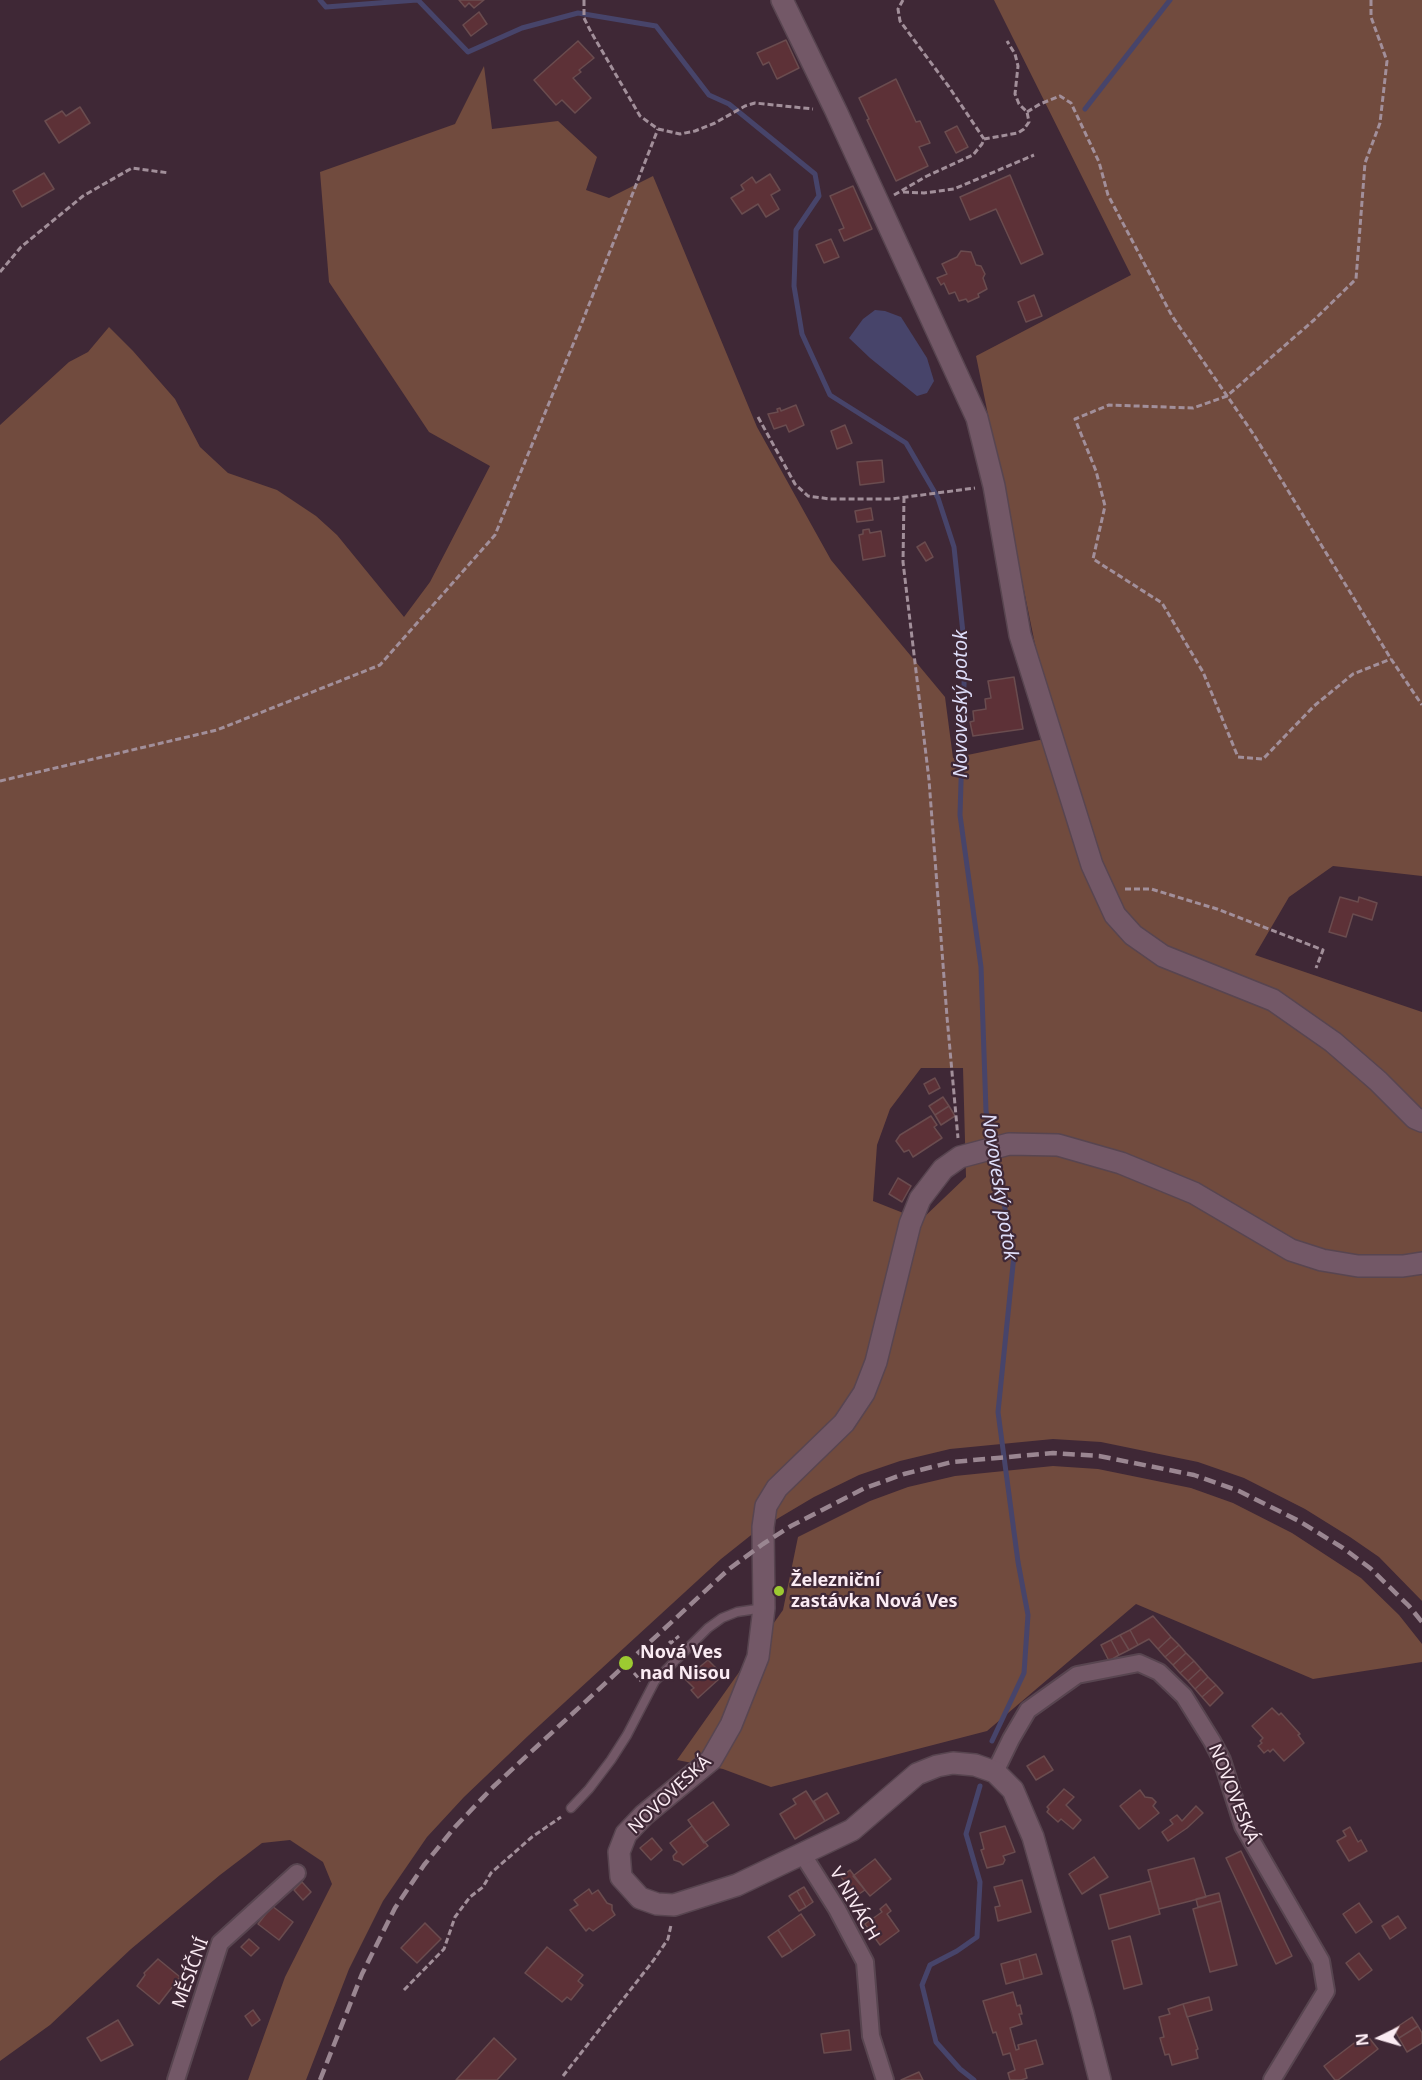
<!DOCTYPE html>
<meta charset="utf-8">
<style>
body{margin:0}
#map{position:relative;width:1422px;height:2080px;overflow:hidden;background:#3f2836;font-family:"Noto Sans",sans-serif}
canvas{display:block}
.north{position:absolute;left:1350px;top:2008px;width:60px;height:60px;-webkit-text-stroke:4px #3f2836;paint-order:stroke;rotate:265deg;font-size:16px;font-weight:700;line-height:24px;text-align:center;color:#fbebf3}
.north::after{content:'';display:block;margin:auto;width:21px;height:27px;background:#fbebf3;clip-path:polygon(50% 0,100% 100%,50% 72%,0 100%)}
</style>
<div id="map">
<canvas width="1422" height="2080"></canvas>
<div class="north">N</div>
</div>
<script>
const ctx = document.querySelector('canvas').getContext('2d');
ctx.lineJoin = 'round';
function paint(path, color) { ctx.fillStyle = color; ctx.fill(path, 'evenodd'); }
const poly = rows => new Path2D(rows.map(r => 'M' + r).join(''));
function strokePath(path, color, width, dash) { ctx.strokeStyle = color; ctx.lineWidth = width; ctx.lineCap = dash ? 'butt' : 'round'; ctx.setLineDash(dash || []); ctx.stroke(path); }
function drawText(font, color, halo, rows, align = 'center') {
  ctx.font = font + ' "Noto Sans",sans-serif'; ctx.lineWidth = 4.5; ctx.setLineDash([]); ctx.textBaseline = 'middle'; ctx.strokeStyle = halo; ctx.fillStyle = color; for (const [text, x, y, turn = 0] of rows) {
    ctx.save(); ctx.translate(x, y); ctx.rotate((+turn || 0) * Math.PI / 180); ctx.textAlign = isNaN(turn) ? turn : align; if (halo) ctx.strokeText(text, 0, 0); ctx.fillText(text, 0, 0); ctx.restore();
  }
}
const green = poly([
 [994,0,1422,0,1422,876,1333,866,1289,897,1255,955,1422,1012,1422,1601,1379,1557,1350,1537,1305,1509,1244,1478,1198,1462,1101,1442,1053,1439,950,1449,900,1461,859,1475,814,1497,755,1532,721,1559,529,1735,464,1797,427,1837,383,1901,349,1969,306,2080,248,2080,285,1977,332,1884,323,1862,290,1840,262,1843,220,1875,131,1949,50,2025,0,2061,0,425,69,362,88,352,109,327,133,351,175,399,200,447,228,473,277,490,316,516,337,535,404,617,430,582,490,466,429,432,329,282,320,172,455,124,484,66,492,129,558,121,597,157,586,190,609,198,653,176,757,427,831,560,945,697,953,758,1054,737,976,356,1131,275],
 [921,1068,963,1068,966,1177,921,1220,873,1201,877,1145,890,1109],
 [1053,1466,1098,1469,1191,1488,1233,1503,1292,1533,1361,1578,1399,1615,1422,1644,1422,1662,1313,1679,1136,1604,987,1731,771,1787,723,1769,677,1760,783,1610,798,1537,870,1501,908,1487,955,1476]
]);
const water = poly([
 [875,310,885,311,901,317,927,358,934,381,927,393,917,396,870,358,849,338,863,319]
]);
const stream = poly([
 [320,0,326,7,417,0],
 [418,0,468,52,522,28,578,13,656,26,709,95,729,104,815,174,819,196,796,230,794,286,802,334,830,395,906,443,938,498,954,547,965,652,960,815,981,967,986,1111,992,1143],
 [1085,109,1170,0],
 [992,1741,1024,1673,1028,1615,1018,1562,998,1412,1014,1255,994,1152],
 [974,2080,960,2069,936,2042,922,1985,930,1965,957,1951,977,1937,980,1882,966,1834,980,1786]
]);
const building = poly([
 [459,0,484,0,474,8,469,3,465,7,459,0],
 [479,12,487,24,471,36,463,25,479,12],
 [786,40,799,68,777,79,769,62,763,65,757,53,786,40],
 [578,41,594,58,579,70,581,72,573,78,591,98,575,113,562,100,556,105,534,80,578,41],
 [896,79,916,122,920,121,930,143,919,147,928,166,896,181,867,120,869,119,859,98,896,79],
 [80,107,90,123,59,143,45,121,62,111,66,116,80,107],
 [957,126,968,147,956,153,945,132,957,126],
 [44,173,54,189,22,207,13,191,44,173],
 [770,174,780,190,771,195,779,209,766,217,758,204,742,214,731,198,744,190,741,185,752,177,756,183,770,174],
 [1010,175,1043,254,1021,264,996,209,970,220,960,197,1010,175],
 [853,186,872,229,844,241,839,230,844,228,830,196,853,186],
 [831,239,839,257,824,263,816,245,831,239],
 [961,251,971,252,976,265,981,266,985,274,983,278,987,289,978,294,979,297,968,302,966,299,959,301,955,292,949,294,944,283,941,285,937,278,947,274,942,264,957,257,961,251],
 [1034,295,1042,316,1026,322,1018,302,1034,295],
 [796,405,804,425,789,432,786,425,774,429,768,414,778,412,777,409,780,408,781,411,796,405],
 [845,425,852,443,837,449,831,431,845,425],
 [882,460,884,482,860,485,857,462,882,460],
 [871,508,873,520,857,522,855,511,871,508],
 [869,529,870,533,881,531,885,556,863,560,859,535,863,534,863,530,869,529],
 [925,542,933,557,926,561,917,547,925,542],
 [1014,677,1023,729,973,736,970,722,974,721,973,711,986,709,985,699,991,698,988,681,1014,677],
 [1340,897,1358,902,1359,897,1377,903,1372,920,1353,914,1346,937,1329,932,1340,897],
 [935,1078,940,1088,929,1094,924,1084,935,1078],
 [943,1097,949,1106,935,1115,929,1106,943,1097],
 [949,1106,955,1116,941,1125,935,1115,949,1106],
 [931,1116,937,1125,934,1127,942,1138,913,1157,909,1150,904,1152,896,1141,900,1135,931,1116],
 [898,1178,911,1186,902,1202,889,1194,898,1178],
 [1153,1616,1171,1637,1158,1649,1149,1639,1138,1645,1130,1630,1153,1616],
 [1130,1630,1138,1645,1129,1650,1120,1635,1130,1630],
 [1120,1635,1129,1650,1119,1655,1111,1640,1120,1635],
 [1171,1637,1179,1645,1165,1657,1158,1649,1171,1637],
 [1111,1640,1119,1655,1109,1661,1101,1645,1111,1640],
 [1179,1645,1186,1653,1173,1665,1165,1657,1179,1645],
 [1186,1653,1194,1661,1180,1673,1173,1665,1186,1653],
 [708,1660,717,1669,715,1672,720,1678,698,1698,691,1690,694,1688,685,1679,708,1660],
 [1194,1661,1201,1669,1188,1681,1180,1673,1194,1661],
 [1201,1669,1208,1677,1195,1689,1188,1681,1201,1669],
 [1208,1677,1216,1685,1202,1697,1195,1689,1208,1677],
 [1216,1685,1223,1693,1210,1706,1202,1697,1216,1685],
 [1272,1708,1279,1715,1281,1713,1300,1734,1298,1735,1304,1743,1284,1761,1273,1749,1270,1752,1268,1750,1264,1753,1258,1746,1262,1743,1260,1741,1263,1738,1252,1726,1272,1708],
 [1044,1756,1053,1770,1036,1780,1027,1766,1044,1756],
 [1064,1789,1074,1797,1066,1805,1081,1820,1073,1829,1061,1819,1058,1822,1047,1812,1049,1809,1047,1807,1064,1789],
 [1140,1790,1145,1797,1152,1798,1156,1802,1153,1806,1159,1813,1139,1829,1120,1806,1140,1790],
 [806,1791,825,1821,795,1839,780,1814,796,1804,793,1799,806,1791],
 [827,1793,839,1813,825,1821,814,1801,827,1793],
 [713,1802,729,1825,704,1843,688,1820,713,1802],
 [1196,1806,1203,1813,1187,1828,1168,1841,1162,1832,1173,1824,1170,1820,1177,1815,1182,1821,1196,1806],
 [692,1826,708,1846,683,1865,680,1862,674,1860,673,1856,677,1852,670,1843,692,1826],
 [1005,1826,1015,1852,1003,1856,1005,1860,1003,1864,987,1868,981,1850,984,1849,980,1833,1005,1826],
 [1350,1827,1358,1842,1361,1840,1367,1851,1349,1861,1337,1841,1346,1836,1343,1831,1350,1827],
 [652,1838,662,1850,651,1860,640,1848,652,1838],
 [1241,1851,1292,1956,1276,1964,1226,1858,1241,1851],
 [1094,1857,1108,1877,1082,1894,1069,1874,1094,1857],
 [1194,1858,1206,1897,1159,1909,1148,1870,1194,1858],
 [875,1859,891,1879,870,1896,853,1876,875,1859],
 [850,1870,865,1890,856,1896,841,1877,850,1870],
 [1022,1880,1031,1912,998,1921,995,1907,1000,1906,994,1887,1022,1880],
 [1151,1881,1160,1914,1109,1929,1100,1895,1151,1881],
 [302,1882,311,1892,303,1900,294,1890,302,1882],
 [804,1887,813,1902,806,1907,797,1891,804,1887],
 [589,1889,592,1894,598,1890,607,1903,612,1905,612,1910,615,1915,593,1931,589,1928,586,1931,570,1910,578,1905,574,1900,589,1889],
 [797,1891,806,1907,799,1911,789,1896,797,1891],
 [1219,1893,1221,1901,1198,1907,1196,1899,1219,1893],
 [1221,1901,1237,1965,1210,1972,1193,1909,1221,1901],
 [1359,1903,1372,1922,1356,1933,1343,1914,1359,1903],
 [886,1904,891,1911,887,1914,899,1931,880,1945,865,1924,882,1912,880,1909,886,1904],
 [272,1906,293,1922,279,1940,258,1924,272,1906],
 [801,1914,815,1935,792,1951,778,1930,801,1914],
 [1398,1916,1406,1928,1390,1939,1382,1926,1398,1916],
 [425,1923,441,1939,417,1963,401,1948,425,1923],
 [778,1930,792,1951,782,1957,768,1937,778,1930],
 [1130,1936,1142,1984,1124,1989,1112,1941,1130,1936],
 [249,1939,259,1948,251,1956,241,1947,249,1939],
 [547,1947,583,1975,578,1981,583,1985,571,2000,567,1997,562,2002,525,1973,547,1947],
 [1359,1953,1372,1970,1359,1980,1346,1963,1359,1953],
 [1036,1954,1042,1974,1024,1979,1019,1959,1036,1954],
 [158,1959,180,1977,159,2004,137,1986,145,1975,144,1973,158,1959],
 [1019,1959,1024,1979,1006,1984,1001,1964,1019,1959],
 [1013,1992,1017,2006,1020,2005,1022,2014,1019,2014,1022,2024,1010,2028,1016,2050,1019,2049,1018,2045,1036,2040,1043,2064,1025,2069,1027,2078,1021,2080,1010,2080,1008,2073,1015,2070,1010,2053,1003,2055,996,2032,993,2033,983,2001,1013,1992],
 [1209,1997,1212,2010,1187,2017,1183,2004,1209,1997],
 [1183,2004,1198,2049,1196,2050,1198,2058,1172,2065,1169,2054,1165,2055,1160,2038,1164,2037,1159,2017,1170,2014,1168,2009,1183,2004],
 [253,2010,260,2020,252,2026,245,2016,253,2010],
 [1412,2017,1418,2026,1399,2038,1394,2029,1412,2017],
 [118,2020,133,2045,101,2061,87,2038,118,2020],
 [1418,2026,1422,2033,1422,2043,1407,2052,1399,2038,1418,2026],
 [849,2030,851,2050,824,2053,821,2034,849,2030],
 [1366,2034,1378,2049,1338,2080,1335,2080,1324,2066,1366,2034],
 [494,2038,516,2059,497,2080,456,2080,494,2038],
 [919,2072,923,2080,901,2080,919,2072]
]);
const path = poly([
 [584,0,584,18,591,32,640,116,658,129,680,134,695,131,715,123,745,106,755,103,813,109],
 [903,0,898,9,900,21,949,87,984,139],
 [1371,0,1371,17,1387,61,1380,123,1365,163,1356,279,1314,320,1227,396,1193,408,1109,405,1075,419,1096,471,1105,506,1093,559,1162,603,1203,672,1238,757,1263,759,1314,706,1353,674,1391,659],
 [1027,112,1040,104,1060,96,1071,103,1099,162,1108,195,1172,316,1254,435,1391,659,1422,705],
 [903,192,924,193,954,189,1034,155],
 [894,195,927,176,973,155,982,144,984,139,1018,133,1024,129,1029,122,1027,112,1019,104,1015,94,1018,66,1015,54,1007,41],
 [0,272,21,247,83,196,132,168,169,173],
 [758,417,795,484,808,496,830,499,891,499,975,488],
 [904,497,903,562,929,780,947,1017,958,1138],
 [0,781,217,730,380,665,495,535,581,325,658,129],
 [1125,889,1151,889,1217,909,1323,950,1316,968],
 [669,1641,671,1643,679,1636],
 [634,1673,641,1681],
 [404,1990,444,1949,455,1917,470,1897,483,1887,491,1873,532,1837,561,1817],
 [563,2076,653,1961,668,1939,671,1925]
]);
const service = poly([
 [571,1808,589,1789,611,1760,627,1735,655,1681,708,1628,722,1618,737,1612,764,1608]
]);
const minor = poly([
 [995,1772,1011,1739,1028,1710,1077,1675,1139,1663,1159,1672,1184,1696,1212,1741,1222,1760,1243,1826,1321,1961,1326,1991,1272,2080],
 [803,1855,837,1909,865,1962,871,2036,885,2080],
 [176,2080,220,1943,297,1873]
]);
const tertiary = poly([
 [782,0,836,111,977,418,994,486,1020,635,1092,865,1115,915,1133,935,1163,956,1273,1000,1333,1042,1378,1081,1415,1118,1422,1121],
 [1100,2080,1083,2013,1033,1837,1013,1790,995,1772,975,1765,953,1763,937,1766,917,1774,852,1830,737,1885,674,1905,657,1904,640,1898,621,1877,619,1852,626,1834,644,1815,711,1760,731,1725,758,1657,764,1608,763,1527,766,1506,777,1488,844,1423,864,1393,876,1362,910,1224,920,1199,943,1169,960,1157,1009,1144,1058,1145,1121,1163,1194,1193,1291,1250,1322,1260,1358,1266,1403,1266,1422,1263]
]);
const rail = poly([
 [320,2080,362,1974,395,1908,424,1865,455,1827,493,1787,729,1569,763,1544,791,1526,865,1488,904,1474,952,1462,1053,1453,1099,1456,1194,1475,1239,1491,1299,1521,1343,1548,1370,1568,1409,1606,1422,1622]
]);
const markers = [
 [779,1591,6,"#9cca31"],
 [626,1663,8,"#9cca31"]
];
const poiNames = [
 ["Železniční",791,1581],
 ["zastávka Nová Ves",791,1602],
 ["Nová Ves",640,1653],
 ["nad Nisou",640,1674]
];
const streetNames = [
 ["NOVOVESKÁ",1233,1794,68],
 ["NOVOVESKÁ",670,1795,-43],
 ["V NIVÁCH",854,1904,60],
 ["MĚSÍČNÍ",191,1973,-70]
];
const waterNames = [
 ["Novoveský potok",961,704,-90],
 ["Novoveský potok",999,1187,81]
];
paint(green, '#714b3e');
paint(water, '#47446a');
strokePath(stream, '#47446a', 5);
paint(building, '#5d3137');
strokePath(building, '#6a4c4f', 1.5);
strokePath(service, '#584550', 11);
strokePath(minor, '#584550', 20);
strokePath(tertiary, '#584550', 24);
strokePath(path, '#a28f9a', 3, [6, 3]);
strokePath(service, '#735867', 8);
strokePath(minor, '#735867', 16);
strokePath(tertiary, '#735867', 21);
strokePath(rail, '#9a8691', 4.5, [12, 6]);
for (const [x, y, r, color] of markers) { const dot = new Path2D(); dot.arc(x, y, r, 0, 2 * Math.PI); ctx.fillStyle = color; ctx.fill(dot); strokePath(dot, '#3f2836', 2); }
drawText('bold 18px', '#fbebf3', '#3f2836', poiNames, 'left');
drawText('18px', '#fbebf3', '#3f2836', streetNames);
drawText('italic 20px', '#deddf9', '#3f2836', waterNames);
</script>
